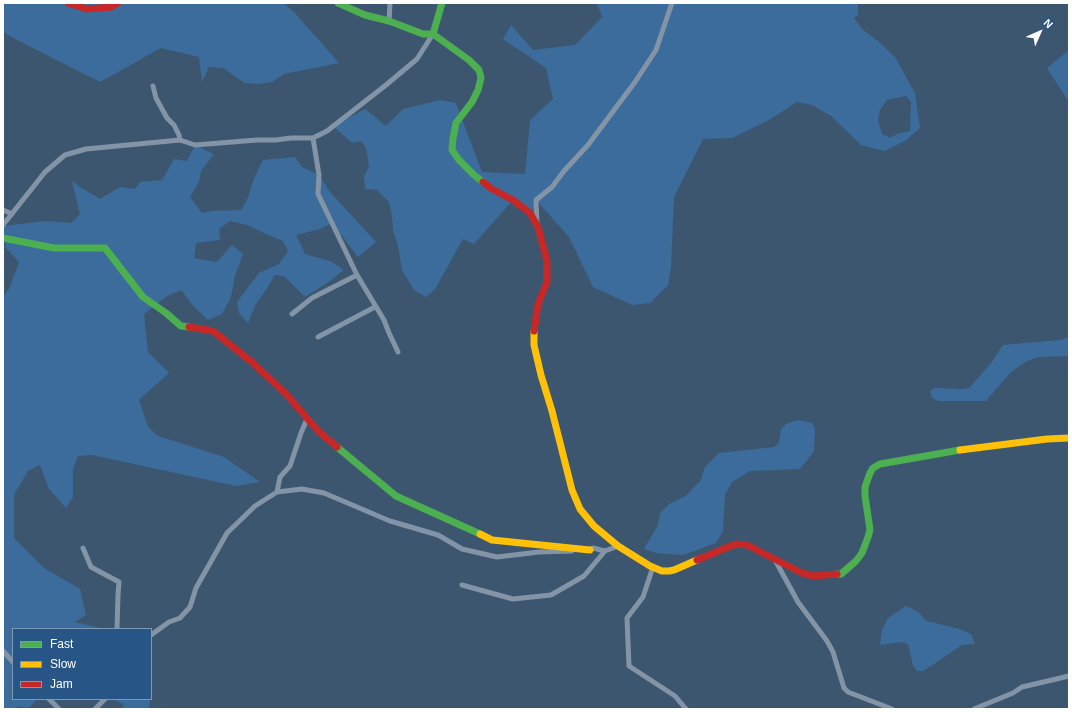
<!DOCTYPE html>
<html>
<head>
<meta charset="utf-8">
<style>
  body { margin:0 }
  #map { position:relative; width:1072px; height:712px; overflow:hidden; background:#3c5670; font-family:Arial,sans-serif }
  canvas { display:block }
  .frame { position:absolute; inset:0; border:4px solid #fff; pointer-events:none }
  .legend { position:absolute; left:12px; top:628px; width:140px; height:72px; box-sizing:border-box; background:#265586; border:1px solid #7d99b6; margin:0; padding:5px 7px; list-style:none; font-size:12px; color:#fff }
  .legend li { display:flex; align-items:center; gap:8px; height:20px }
  .legend b { width:20px; border:1px solid #7d99b6 }
  .north { position:absolute; left:1020px; top:12px; width:40px; height:40px; -webkit-text-stroke:3px #265586; paint-order:stroke; rotate:45deg; font-size:11px; font-weight:700; line-height:16px; text-align:center; color:#fff }
  .north::after { content:''; display:block; margin:auto; width:14px; height:18px; background:#fff; clip-path:polygon(50% 0,100% 100%,50% 72%,0 100%) }
</style>
</head>
<body>
<div id="map">
<canvas width="1072" height="712"></canvas>
<div class="frame"></div>
<ul class="legend">
<li><b style="height:5px;background:#4caf50"></b>Fast</li>
<li><b style="height:5px;background:#ffc107"></b>Slow</li>
<li><b style="height:5px;background:#c62828"></b>Jam</li>
</ul>
<div class="north">N</div>
</div>
<script>
const c = document.querySelector('canvas').getContext('2d');
c.lineJoin = 'round';
function fill(path, color) { c.fillStyle = color; c.fill(path, 'evenodd'); }
const toPath = rows => new Path2D(rows.map(r => 'M' + r).join(''));
function trace(path, color, width, dash) { c.strokeStyle = color; c.lineWidth = width; c.lineCap = dash ? 'butt' : 'round'; c.setLineDash(dash || []); c.stroke(path); }
fill(toPath([
  [3,3,283,3,294,12,339,63,284,74,272,82,258,84,245,83,223,68,209,67,202,82,199,57,161,48,100,82,17,40,5,33,3,30],
  [597,3,858,3,858,15,854,18,862,29,878,41,895,57,915,93,920,128,905,141,884,151,861,145,831,116,812,105,797,102,769,120,732,138,703,139,674,197,671,267,668,285,650,303,632,305,593,287,569,237,536,200,538,227,530,213,513,200,474,244,463,239,435,289,426,297,414,290,402,270,398,246,393,230,392,216,389,202,377,190,365,189,364,177,369,166,366,148,361,141,352,143,333,126,365,109,386,126,403,109,440,100,456,103,482,172,525,174,530,120,553,99,546,68,503,39,511,25,533,50,575,45,602,17],
  [906,96,911,102,910,131,897,134,890,138,882,134,878,120,880,110,887,100],
  [1069,50,1069,102,1047,68],
  [195,145,214,154,201,171,199,182,190,197,202,213,212,211,241,210,247,200,255,176,263,160,295,157,302,167,319,175,330,192,376,242,358,257,332,223,320,229,296,235,305,254,330,261,344,270,327,283,305,297,284,276,275,275,266,290,256,304,248,323,239,313,237,302,259,273,279,264,288,251,283,241,266,234,247,225,230,221,219,229,220,240,196,243,194,258,217,262,232,245,243,254,235,276,231,297,222,314,208,320,195,308,181,290,167,296,144,314,148,352,169,373,139,400,148,427,158,436,224,457,260,482,236,486,92,455,78,456,73,469,73,497,66,508,49,489,40,465,28,471,14,495,14,538,44,568,80,589,86,615,75,622,105,629,13,629,13,699,37,699,30,707,24,708,19,706,14,709,3,709,3,296,9,289,19,262,6,248,3,226,46,221,71,223,80,214,72,181,80,187,100,199,120,187,135,189,140,182,162,180,174,159,187,161],
  [1069,337,1069,356,1039,357,1027,361,1011,372,986,401,939,401,932,398,930,391,935,388,962,389,969,388,991,363,1003,345,1060,340],
  [798,420,812,423,815,429,814,451,800,469,750,471,732,482,725,495,723,531,716,543,683,555,656,553,644,549,658,525,660,513,669,504,687,495,696,485,701,480,705,467,719,453,774,447,779,443,781,429,786,424],
  [906,606,918,612,927,621,959,629,971,634,975,644,962,645,934,664,923,671,917,671,913,665,908,644,901,642,880,645,882,630,888,618],
  [112,699,150,699,149,709,124,709,123,704]
]), '#3b6c9c');
trace(toPath([
  [389,21,390,3],
  [153,86,156,98,167,118,174,125,179,135,180,140],
  [313,138,319,175,318,194,357,275,384,320,389,333,398,352],
  [3,210,12,214],
  [537,224,536,200,552,187,564,171,588,145,635,82,656,50,672,3],
  [3,225,45,172,65,155,86,149,180,140,195,145,257,140,276,140,291,138,313,138,327,131,386,85,417,59,433,34],
  [292,314,312,298,357,275],
  [318,337,375,307],
  [277,492,280,477,290,466,301,433,307,419],
  [83,548,91,567,119,582,118,595,117,629],
  [588,550,593,548,605,551,618,546],
  [775,560,798,602,827,641,833,652,844,688,848,692,892,709],
  [653,567,643,597,627,618,629,666,675,696,686,709],
  [462,585,513,599,551,595,584,576,605,551],
  [151,635,169,622,180,618,190,607,196,588,227,533,255,506,277,492,302,489,324,493,390,521,438,535,462,549,497,557,539,552,572,551],
  [3,651,13,662],
  [49,699,59,709],
  [95,709,105,699],
  [974,709,1013,693,1022,687,1069,676]
]), '#8394a6', 5);
trace(toPath([
  [338,3,365,15,389,21,423,34,433,34,469,60,479,70,481,78,478,90,472,102,456,123,453,138,452,150,459,160,474,175,483,182],
  [433,34,442,3],
  [3,238,54,248,105,248,143,297,166,313,181,326,189,327],
  [337,447,396,496,480,534],
  [837,574,841,574,856,561,862,553,868,537,870,530,865,496,865,487,870,473,873,468,880,464,960,450]
]), '#4caf50', 7);
trace(toPath([
  [534,331,534,345,541,375,552,411,572,490,580,509,594,526,618,546,650,566,662,571,669,571,674,570,697,560],
  [960,450,1047,439,1069,438],
  [480,534,492,540,590,550]
]), '#ffc107', 7);
trace(toPath([
  [68,3,87,9,111,7,118,3],
  [483,182,492,189,513,200,530,213,538,227,547,261,547,282,538,304,534,331],
  [189,327,213,331,253,363,287,395,318,431,337,447],
  [697,560,733,545,737,544,747,545,802,573,814,576,837,574]
]), '#c62828', 7);
</script>
</body>
</html>
